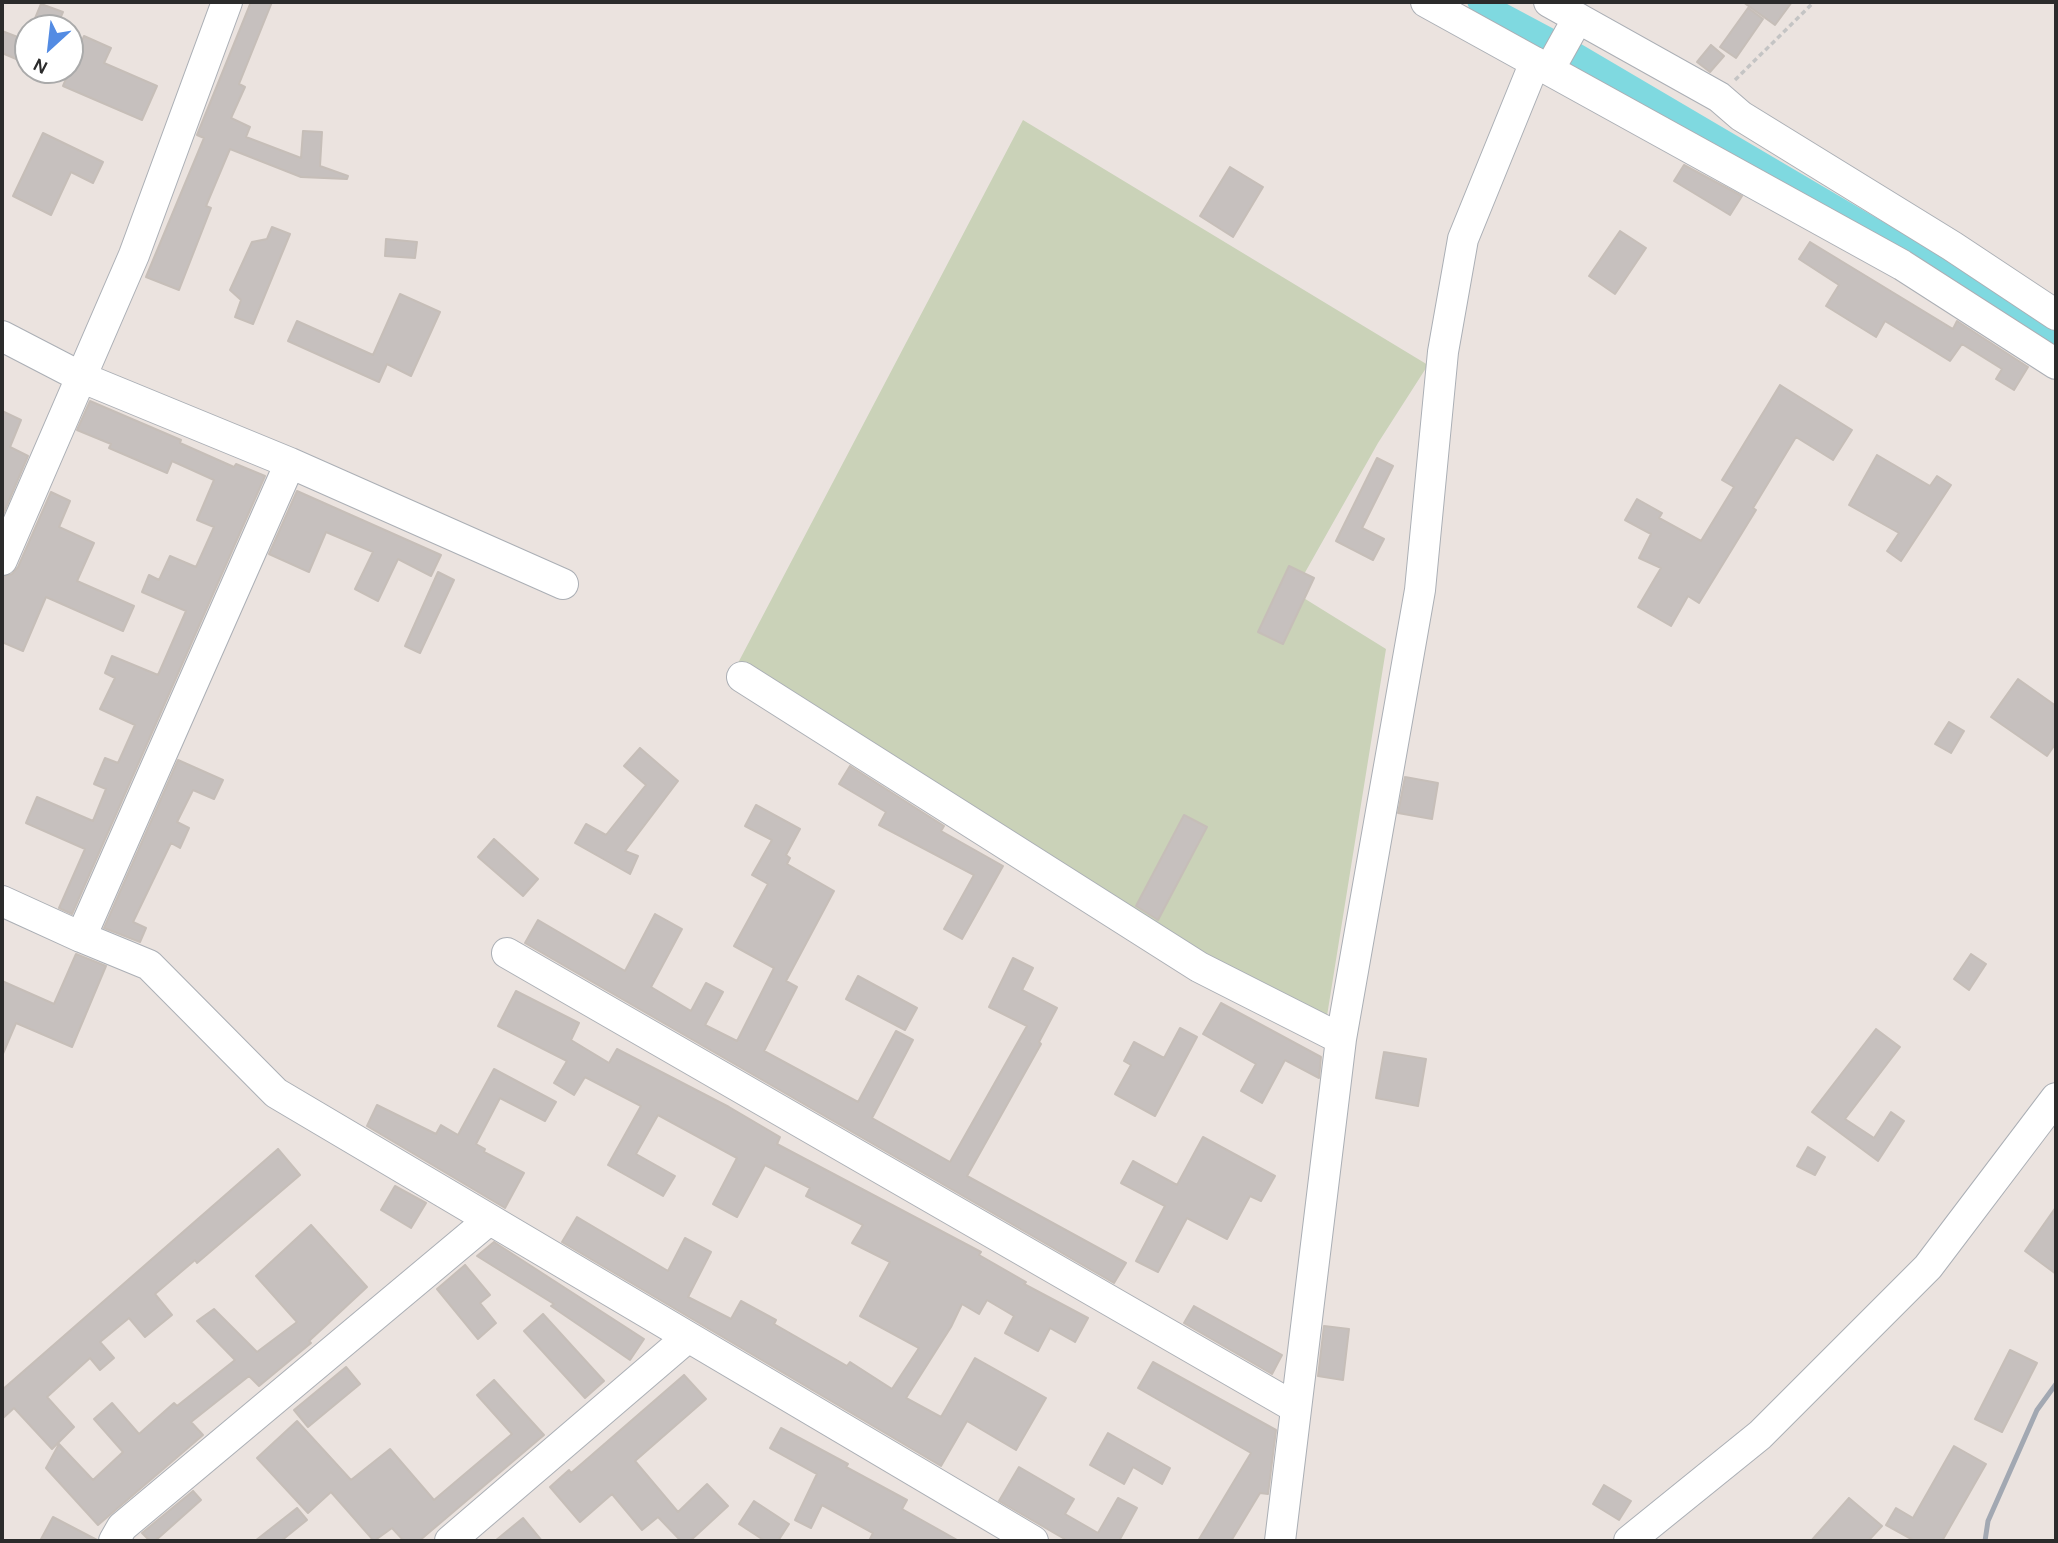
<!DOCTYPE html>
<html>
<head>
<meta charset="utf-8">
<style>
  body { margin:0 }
  #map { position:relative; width:2058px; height:1543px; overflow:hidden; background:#ebe3df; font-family:Karla,sans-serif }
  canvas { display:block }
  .frame { position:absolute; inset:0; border:4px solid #2b2b2b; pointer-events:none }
  .north { position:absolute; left:14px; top:14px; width:70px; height:70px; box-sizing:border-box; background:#fff; border:2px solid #aaa; border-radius:50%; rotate:207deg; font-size:19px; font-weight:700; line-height:28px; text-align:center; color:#2b2b2b }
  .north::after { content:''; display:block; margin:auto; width:24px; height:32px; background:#538be3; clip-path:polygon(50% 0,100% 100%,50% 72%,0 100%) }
</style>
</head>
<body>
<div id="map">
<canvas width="2058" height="1543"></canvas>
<div class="frame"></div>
<div class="north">N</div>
</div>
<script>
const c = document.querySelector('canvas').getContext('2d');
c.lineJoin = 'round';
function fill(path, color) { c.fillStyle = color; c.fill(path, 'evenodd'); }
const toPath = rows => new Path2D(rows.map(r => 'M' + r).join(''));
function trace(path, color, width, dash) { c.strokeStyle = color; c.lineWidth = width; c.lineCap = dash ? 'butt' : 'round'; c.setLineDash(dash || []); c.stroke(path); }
fill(toPath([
  [1023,120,1428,365,1378,443,1294,592,1386,649,1326,1022,1216,963,738,663]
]), '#cad2b8');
trace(toPath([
  [1479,2,1565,48,2056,337]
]), '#7fd9e0', 23);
const building = toPath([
  [251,2,272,2,239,84,245,87,231,118,250,127,246,137,301,158,303,131,322,132,320,166,348,176,347,179,301,177,230,149,206,206,211,208,179,290,146,277,204,138,197,135,251,2],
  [1743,2,1792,2,1775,25,1743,2],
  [41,4,63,12,56,28,31,28,41,4],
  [1748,8,1763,19,1736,58,1720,47,1748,8],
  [2,31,28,41,28,64,2,53,2,31],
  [84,36,111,48,104,63,157,86,142,120,63,86,84,36],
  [1711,45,1724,56,1710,72,1697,62,1711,45],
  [43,133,103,162,93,183,71,172,51,215,13,196,43,133],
  [1684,165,1742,196,1730,215,1674,181,1684,165],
  [1230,167,1263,187,1233,237,1200,216,1230,167],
  [272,227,290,234,253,324,235,317,241,300,230,290,252,242,267,239,272,227],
  [1620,231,1646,248,1615,294,1589,276,1620,231],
  [386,239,417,242,415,258,385,256,386,239],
  [1810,242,1953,329,1957,321,2028,367,2014,390,1996,379,2002,369,1962,344,1950,361,1885,321,1876,337,1826,306,1839,285,1799,259,1810,242],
  [400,294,440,312,411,376,387,364,379,382,288,341,297,321,373,355,400,294],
  [1780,385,1852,430,1833,460,1796,437,1753,508,1756,510,1699,603,1688,596,1671,626,1638,607,1661,568,1639,558,1651,534,1625,520,1637,499,1662,513,1659,518,1701,541,1734,487,1722,480,1780,385],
  [90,401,181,440,180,443,234,467,236,464,265,476,72,914,59,908,85,849,26,823,37,797,93,821,106,789,94,784,105,758,118,763,135,725,100,709,115,678,105,673,112,656,158,675,186,611,142,592,149,575,159,580,170,556,196,567,214,527,197,520,214,480,172,461,167,473,109,448,111,444,77,430,90,401],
  [2,411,21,420,10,447,28,456,2,517,2,411],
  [1877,455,1930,486,1937,476,1951,485,1901,561,1887,551,1899,533,1849,505,1877,455],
  [1377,458,1393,466,1362,528,1384,539,1373,560,1336,541,1377,458],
  [297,491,441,555,431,576,398,559,378,601,355,589,373,552,326,532,309,572,269,554,297,491],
  [51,492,70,501,59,527,94,543,77,581,134,606,123,631,46,597,23,651,2,642,2,577,12,574,18,567,51,492],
  [1289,566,1314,578,1283,644,1258,632,1289,566],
  [438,572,454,580,420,653,405,646,438,572],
  [2018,679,2056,706,2056,743,2047,756,1991,717,2018,679],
  [1949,722,1964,731,1951,753,1935,744,1949,722],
  [640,748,678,781,625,851,638,856,630,874,575,843,586,824,606,835,646,785,624,766,640,748],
  [178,760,223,780,214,799,193,790,177,822,189,828,180,848,171,843,133,922,146,928,140,942,104,928,178,760],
  [850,766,944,826,941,831,1003,866,962,939,944,929,974,875,879,825,886,812,839,784,850,766],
  [1405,777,1438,783,1432,819,1398,813,1405,777],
  [756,805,800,829,786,855,790,858,787,864,834,891,786,981,797,987,764,1051,858,1102,896,1031,913,1040,872,1118,950,1162,1027,1026,989,1007,1013,958,1033,968,1022,990,1057,1008,1039,1042,1041,1044,967,1176,1126,1263,1114,1283,525,943,538,920,625,971,655,914,682,929,651,987,691,1011,706,983,723,992,705,1025,737,1041,774,968,734,946,768,884,752,875,772,840,745,826,756,805],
  [1184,815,1207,827,1158,920,1136,906,1184,815],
  [494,839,538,879,523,896,478,857,494,839],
  [76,954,106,966,72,1047,16,1023,2,1056,2,981,54,1004,76,954],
  [1971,954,1986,964,1969,990,1954,979,1971,954],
  [858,976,917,1008,905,1030,846,999,858,976],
  [516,991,579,1023,571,1040,609,1063,617,1049,729,1107,780,1137,777,1144,981,1252,979,1255,1026,1282,1024,1284,1088,1318,1075,1342,1050,1328,1038,1351,1005,1333,1014,1316,987,1300,979,1314,962,1304,951,1327,906,1398,941,1417,975,1358,1046,1398,1016,1450,967,1421,941,1466,562,1242,577,1217,668,1271,685,1238,711,1252,688,1297,731,1319,741,1301,776,1320,774,1324,847,1366,850,1362,892,1389,919,1348,860,1316,890,1262,852,1243,863,1225,806,1196,810,1188,765,1165,737,1217,713,1204,737,1158,658,1115,636,1154,675,1176,663,1196,608,1165,641,1106,585,1077,574,1095,554,1083,567,1061,498,1026,516,991],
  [1221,1003,1321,1057,1319,1078,1285,1060,1262,1103,1241,1091,1256,1064,1203,1034,1221,1003],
  [1180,1028,1197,1037,1155,1116,1115,1094,1131,1065,1124,1061,1134,1042,1164,1058,1180,1028],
  [1876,1029,1900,1047,1845,1119,1874,1138,1891,1112,1904,1121,1878,1161,1812,1112,1876,1029],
  [1384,1052,1426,1059,1418,1106,1376,1098,1384,1052],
  [494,1069,556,1102,545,1121,500,1098,476,1144,485,1149,484,1152,524,1173,505,1208,367,1126,377,1105,436,1134,441,1125,458,1135,494,1069],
  [1203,1137,1275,1176,1261,1201,1250,1196,1227,1239,1187,1218,1158,1272,1136,1261,1165,1206,1121,1183,1133,1161,1177,1185,1203,1137],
  [1808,1147,1825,1157,1815,1175,1797,1166,1808,1147],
  [278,1149,300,1175,197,1263,195,1260,155,1294,172,1315,145,1337,129,1318,100,1342,114,1358,100,1370,90,1358,47,1397,74,1427,52,1449,14,1408,2,1419,2,1390,278,1149],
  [395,1186,426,1203,411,1228,381,1210,395,1186],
  [2056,1207,2056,1274,2025,1251,2056,1207],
  [311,1225,367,1287,309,1341,311,1343,259,1386,249,1376,191,1422,203,1435,98,1525,46,1468,59,1444,93,1480,123,1452,94,1419,112,1403,139,1434,174,1403,177,1406,235,1360,197,1321,214,1309,257,1352,297,1322,256,1276,311,1225],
  [494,1242,644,1339,630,1360,551,1306,554,1304,477,1256,494,1242],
  [465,1265,490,1295,480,1303,496,1323,478,1339,437,1289,465,1265],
  [1194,1306,1282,1355,1272,1374,1184,1323,1194,1306],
  [543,1314,604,1381,585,1398,524,1331,543,1314],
  [1324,1326,1349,1329,1343,1380,1318,1376,1324,1326],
  [2010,1350,2037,1363,2002,1432,1975,1419,2010,1350],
  [1153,1362,1276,1430,1268,1494,1260,1493,1231,1541,1198,1541,1251,1453,1138,1388,1153,1362],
  [346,1367,360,1384,308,1427,294,1410,346,1367],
  [684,1375,706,1399,635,1461,678,1512,707,1484,728,1506,690,1541,681,1541,658,1517,642,1530,612,1494,580,1522,550,1487,569,1470,571,1473,684,1375],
  [494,1380,544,1435,419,1541,404,1541,392,1528,374,1541,331,1492,308,1513,257,1458,297,1421,351,1480,390,1449,434,1500,512,1434,477,1395,494,1380],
  [781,1428,848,1464,846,1467,907,1500,902,1509,959,1541,869,1541,873,1533,822,1505,811,1528,795,1520,817,1474,770,1448,781,1428],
  [1108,1433,1170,1468,1162,1484,1133,1467,1124,1484,1090,1465,1108,1433],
  [1954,1446,1986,1464,1942,1541,1915,1541,1886,1525,1896,1508,1913,1518,1954,1446],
  [1019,1467,1074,1499,1065,1514,1098,1533,1118,1498,1137,1508,1119,1541,1068,1541,999,1501,1019,1467],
  [1604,1485,1631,1501,1619,1520,1593,1504,1604,1485],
  [193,1491,201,1500,155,1541,150,1541,142,1533,193,1491],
  [1849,1498,1882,1526,1868,1541,1811,1541,1849,1498],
  [754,1501,789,1524,778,1541,765,1541,739,1524,754,1501],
  [297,1508,307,1520,281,1541,255,1541,297,1508],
  [53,1517,97,1540,97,1541,40,1541,53,1517],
  [523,1518,542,1541,495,1541,523,1518]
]);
fill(building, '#c6c0be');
trace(building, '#c6beb8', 2);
const minor = toPath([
  [1426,2,1902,265,2056,364],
  [1549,2,1719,97,1741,116,1952,246,2056,315],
  [1549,70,1578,18],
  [2,336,83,378,290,463,81,937,149,965,276,1093,1033,1541],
  [290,463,563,584],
  [2,560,134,255,227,2],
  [742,677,1199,967,1341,1039],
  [2,901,81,937],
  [507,953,1296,1408],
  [114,1541,122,1527,489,1220],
  [450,1541,688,1337],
  [1280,1541,1341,1039,1420,590,1443,352,1463,239,1535,62],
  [1629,1541,1760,1435,1928,1267,2056,1098]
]);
trace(minor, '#abafb5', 32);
trace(toPath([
  [1735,80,1814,2]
]), '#c4c4c4', 3.5, [5, 3.5]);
trace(minor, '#fff', 30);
trace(toPath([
  [1985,1541,1988,1521,2037,1410,2056,1384]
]), '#a2a8b2', 5);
</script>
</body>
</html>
